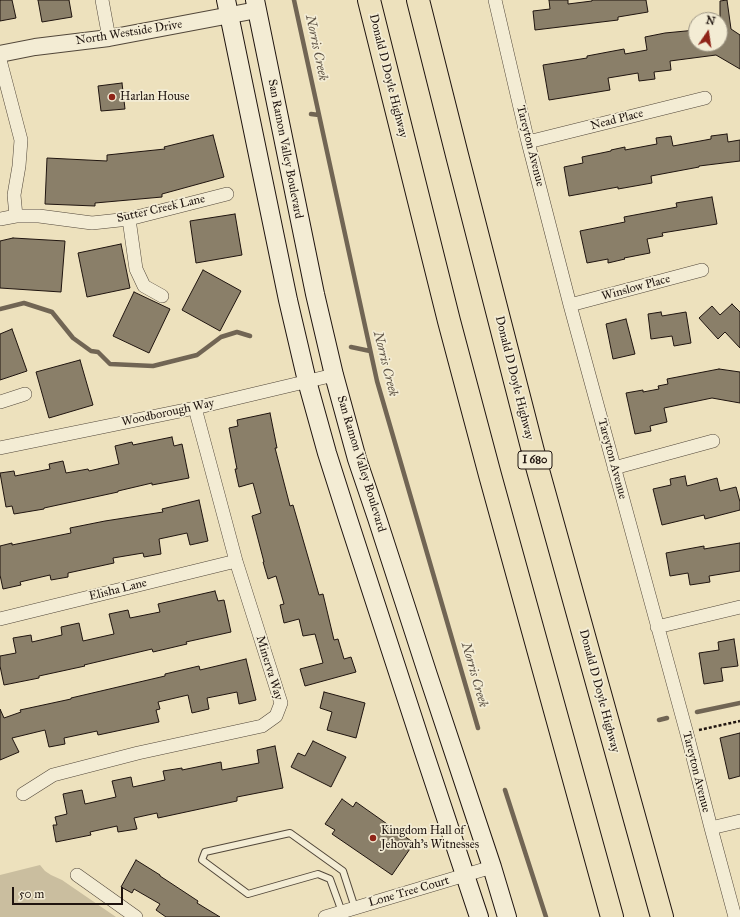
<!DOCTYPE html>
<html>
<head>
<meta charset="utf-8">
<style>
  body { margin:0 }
  #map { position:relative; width:740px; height:917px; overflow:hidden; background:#ede1bd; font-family:"IM FELL Great Primer",serif }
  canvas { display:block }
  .north { position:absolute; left:688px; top:12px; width:40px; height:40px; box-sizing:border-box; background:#f3ecd4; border:1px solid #9e9685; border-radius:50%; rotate:13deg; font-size:11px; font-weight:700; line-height:16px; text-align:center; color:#1f140f }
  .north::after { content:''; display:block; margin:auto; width:14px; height:18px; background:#8f2418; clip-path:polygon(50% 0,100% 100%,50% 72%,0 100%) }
  .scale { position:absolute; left:12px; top:887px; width:111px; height:18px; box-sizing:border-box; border:2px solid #1f140f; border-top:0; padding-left:5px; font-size:12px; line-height:14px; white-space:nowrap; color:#1f140f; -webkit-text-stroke:3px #f3ecd4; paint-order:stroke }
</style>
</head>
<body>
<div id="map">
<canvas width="740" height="917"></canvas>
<div class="north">N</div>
<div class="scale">50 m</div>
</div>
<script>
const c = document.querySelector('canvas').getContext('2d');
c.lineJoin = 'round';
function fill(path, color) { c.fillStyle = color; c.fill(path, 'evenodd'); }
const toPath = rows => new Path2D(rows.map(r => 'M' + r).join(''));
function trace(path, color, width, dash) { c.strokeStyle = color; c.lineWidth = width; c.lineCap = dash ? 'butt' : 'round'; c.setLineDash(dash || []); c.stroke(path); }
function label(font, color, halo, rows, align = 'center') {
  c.font = font + ' "IM FELL Great Primer",serif'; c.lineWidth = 3.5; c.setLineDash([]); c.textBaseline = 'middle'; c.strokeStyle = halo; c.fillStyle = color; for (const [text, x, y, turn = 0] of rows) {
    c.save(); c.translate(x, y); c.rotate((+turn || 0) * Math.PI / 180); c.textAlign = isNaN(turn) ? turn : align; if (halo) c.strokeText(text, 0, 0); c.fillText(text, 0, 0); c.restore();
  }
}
fill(toPath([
  [40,865,45,871,51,875,62,880,116,917,0,917,0,875]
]), '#cabe9f');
trace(toPath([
  [294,0,377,381,478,728],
  [311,114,319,115],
  [0,309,24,303,52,312,73,338,91,351,98,352,110,364,153,366,197,355,221,337,237,332,250,336],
  [351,347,370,351],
  [697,712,740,703],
  [659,720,667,718],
  [505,790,546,917]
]), '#716554', 4.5);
const building = toPath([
  [0,0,12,0,16,18,0,21,0,0],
  [38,0,69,0,72,17,42,22,38,0],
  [549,0,568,0,568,4,592,1,592,0,646,0,648,12,618,17,618,20,535,30,533,11,550,9,549,0],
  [727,0,731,29,740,35,740,69,716,55,670,61,671,70,654,72,655,79,639,81,638,73,608,78,610,90,549,100,543,65,587,58,587,56,624,49,625,54,647,50,645,37,665,33,696,30,696,44,720,44,720,1,727,0],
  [122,83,125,109,101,111,98,86,122,83],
  [727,134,728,142,740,140,740,161,699,166,699,167,651,176,652,183,618,189,618,187,569,196,564,167,583,163,582,157,611,151,611,150,625,147,625,150,657,144,656,138,671,136,673,146,711,139,711,136,727,134],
  [213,135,224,177,162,194,162,197,95,203,95,206,45,204,47,158,107,161,107,155,165,149,164,147,213,135],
  [712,197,717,224,662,233,663,236,647,239,650,253,624,258,625,259,608,263,608,259,587,263,580,231,625,222,624,217,677,207,676,203,712,197],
  [235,214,242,255,196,263,190,221,235,214],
  [13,238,65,241,61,292,0,288,0,241,13,238],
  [121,244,130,288,87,297,78,253,121,244],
  [203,270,241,291,220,331,182,310,203,270],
  [134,292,170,309,149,353,113,336,134,292],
  [732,304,740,312,740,348,725,332,718,339,699,318,712,306,720,315,732,304],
  [661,312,662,316,686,312,691,343,674,346,672,336,651,339,648,314,661,312],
  [626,319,635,354,613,359,606,324,626,319],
  [12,329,27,371,0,380,0,334,12,329],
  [80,360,93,405,49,418,36,372,80,360],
  [719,369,740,372,740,403,712,398,664,408,667,422,650,426,651,431,635,434,626,393,643,390,643,392,659,389,658,386,668,384,667,379,719,369],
  [270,413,277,448,275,448,290,506,293,505,319,595,323,594,334,640,338,639,344,659,351,657,356,672,305,686,300,669,323,663,315,634,303,636,299,619,284,623,280,605,284,604,276,576,268,579,263,562,264,562,252,516,261,513,253,483,239,487,235,469,237,469,229,428,238,426,237,420,270,413],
  [172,437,174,446,182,444,189,478,152,485,152,483,118,491,118,492,44,508,44,509,14,514,12,506,6,507,0,473,14,471,15,476,50,469,49,464,63,461,66,473,88,469,89,471,119,464,115,446,132,442,133,445,172,437],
  [685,476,687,486,717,478,720,491,736,487,740,502,740,510,705,519,704,515,662,525,653,489,671,485,670,479,685,476],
  [199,500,208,541,190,545,187,533,159,539,161,554,144,557,143,553,113,558,114,563,68,573,68,577,51,580,50,575,20,582,21,585,3,589,0,575,0,546,12,543,12,545,71,533,70,528,105,521,163,512,162,509,199,500],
  [740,543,740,571,709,576,710,582,690,585,688,573,670,576,666,553,704,546,704,549,740,543],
  [215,591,218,601,224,600,231,632,186,642,187,644,153,652,152,649,84,665,85,666,39,676,39,678,4,685,0,666,0,656,16,653,13,638,31,635,32,642,62,635,61,627,79,623,83,641,114,634,109,614,128,610,130,618,160,612,158,604,215,591],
  [734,639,738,666,721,668,723,681,704,684,699,653,719,650,718,642,734,639],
  [246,659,256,700,239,704,237,692,207,698,209,709,192,713,188,695,158,702,160,709,156,710,159,722,98,735,97,731,64,738,65,744,49,747,45,730,12,738,19,752,0,760,0,709,4,718,21,712,20,710,71,699,71,698,165,676,165,674,199,666,200,670,246,659],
  [324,692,365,703,356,738,327,730,332,712,320,708,324,692],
  [740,733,740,776,729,779,720,738,740,733],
  [313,741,346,757,331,787,291,767,298,753,305,756,313,741],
  [275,746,283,788,237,797,237,801,158,818,157,813,134,818,137,829,118,832,117,826,90,832,91,835,56,842,53,825,57,825,55,817,67,814,63,794,82,790,85,804,116,797,112,781,131,777,133,787,165,780,163,771,182,768,182,770,221,762,222,770,259,763,257,750,275,746],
  [342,799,353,807,356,802,414,843,392,875,332,834,335,830,325,824,342,799],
  [136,860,160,875,160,876,198,901,197,903,220,917,166,917,156,910,160,904,134,889,132,893,121,887,136,860]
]);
fill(building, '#8a7f69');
trace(building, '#1f140f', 1);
const service = toPath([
  [342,912,330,879,318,874,248,894,202,860,205,852,290,833,343,871,355,908]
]);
const minor = toPath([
  [102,0,109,38],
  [495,0,528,142,570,305,687,734,711,828,735,917],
  [0,60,21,140,19,166,14,195,16,216],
  [528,142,705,98],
  [0,219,16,216,39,216,92,223,129,219,227,194],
  [129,219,136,269,144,286,162,296],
  [570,305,702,270],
  [0,402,25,394],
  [0,448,195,408,334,375],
  [614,468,713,441],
  [0,619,236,561],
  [657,627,740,607],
  [23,794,53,775,138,753,262,726,276,716,281,703,236,561,195,408],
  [711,828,740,821],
  [77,875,136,917],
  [325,917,492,867]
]);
const tertiary = toPath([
  [0,54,35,47,109,38,257,10]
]);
const secondary = toPath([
  [226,0,288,300,307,381,327,453,348,519,423,749,479,917],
  [255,0,315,294,334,375,357,459,377,518,428,675,492,867,507,917]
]);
const motorway = toPath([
  [369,0,449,321,490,475,612,917],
  [418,0,457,155,536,463,662,917]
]);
trace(service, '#52473a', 8);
trace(minor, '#52473a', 14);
trace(tertiary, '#52473a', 18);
trace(secondary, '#1f140f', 20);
trace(motorway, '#1f140f', 24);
trace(toPath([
  [699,730,740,721]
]), '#1f140f', 2.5, [3, 2]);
trace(service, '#f3ecd4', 6);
trace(minor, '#f3ecd4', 13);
trace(tertiary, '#f3ecd4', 16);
trace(secondary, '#f3ecd4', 18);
trace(motorway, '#ede1bd', 22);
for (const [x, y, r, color] of [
  [112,97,4,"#8f2418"],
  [373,838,4,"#8f2418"]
]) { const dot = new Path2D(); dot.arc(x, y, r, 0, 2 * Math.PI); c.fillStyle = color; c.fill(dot); trace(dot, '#f3ecd4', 1.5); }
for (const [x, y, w] of [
  [535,460,34]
]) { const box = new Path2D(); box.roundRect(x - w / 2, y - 9, w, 18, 3); c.fillStyle = '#f3ecd4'; c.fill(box); trace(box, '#1f140f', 1); }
label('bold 11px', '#1f140f', null, [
  ["I 680",535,460]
]);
label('12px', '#1f140f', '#f3ecd4', [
  ["North Westside Drive",129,33,-9],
  ["Donald D Doyle Highway",388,76,76],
  ["Nead Place",617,120,-14],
  ["Tareyton Avenue",530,146,76],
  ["San Ramon Valley Boulevard",285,149,79],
  ["Sutter Creek Lane",161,209,-13],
  ["Winslow Place",636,288,-15],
  ["Donald D Doyle Highway",514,378,76],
  ["Woodborough Way",168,413,-12],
  ["Tareyton Avenue",612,459,75],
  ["San Ramon Valley Boulevard",361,464,73],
  ["Elisha Lane",118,590,-14],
  ["Minerva Way",269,668,73],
  ["Donald D Doyle Highway",599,691,75],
  ["Tareyton Avenue",696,772,76],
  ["Lone Tree Court",409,892,-16]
]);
label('12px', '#1f140f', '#f3ecd4', [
  ["Harlan House",120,97],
  ["Kingdom Hall of",381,831],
  ["Jehovah's Witnesses",381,845]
], 'left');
label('italic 13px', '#5c5143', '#f3ecd4', [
  ["Norris Creek",316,48,78],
  ["Norris Creek",385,364,76],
  ["Norris Creek",474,675,74]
]);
</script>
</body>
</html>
